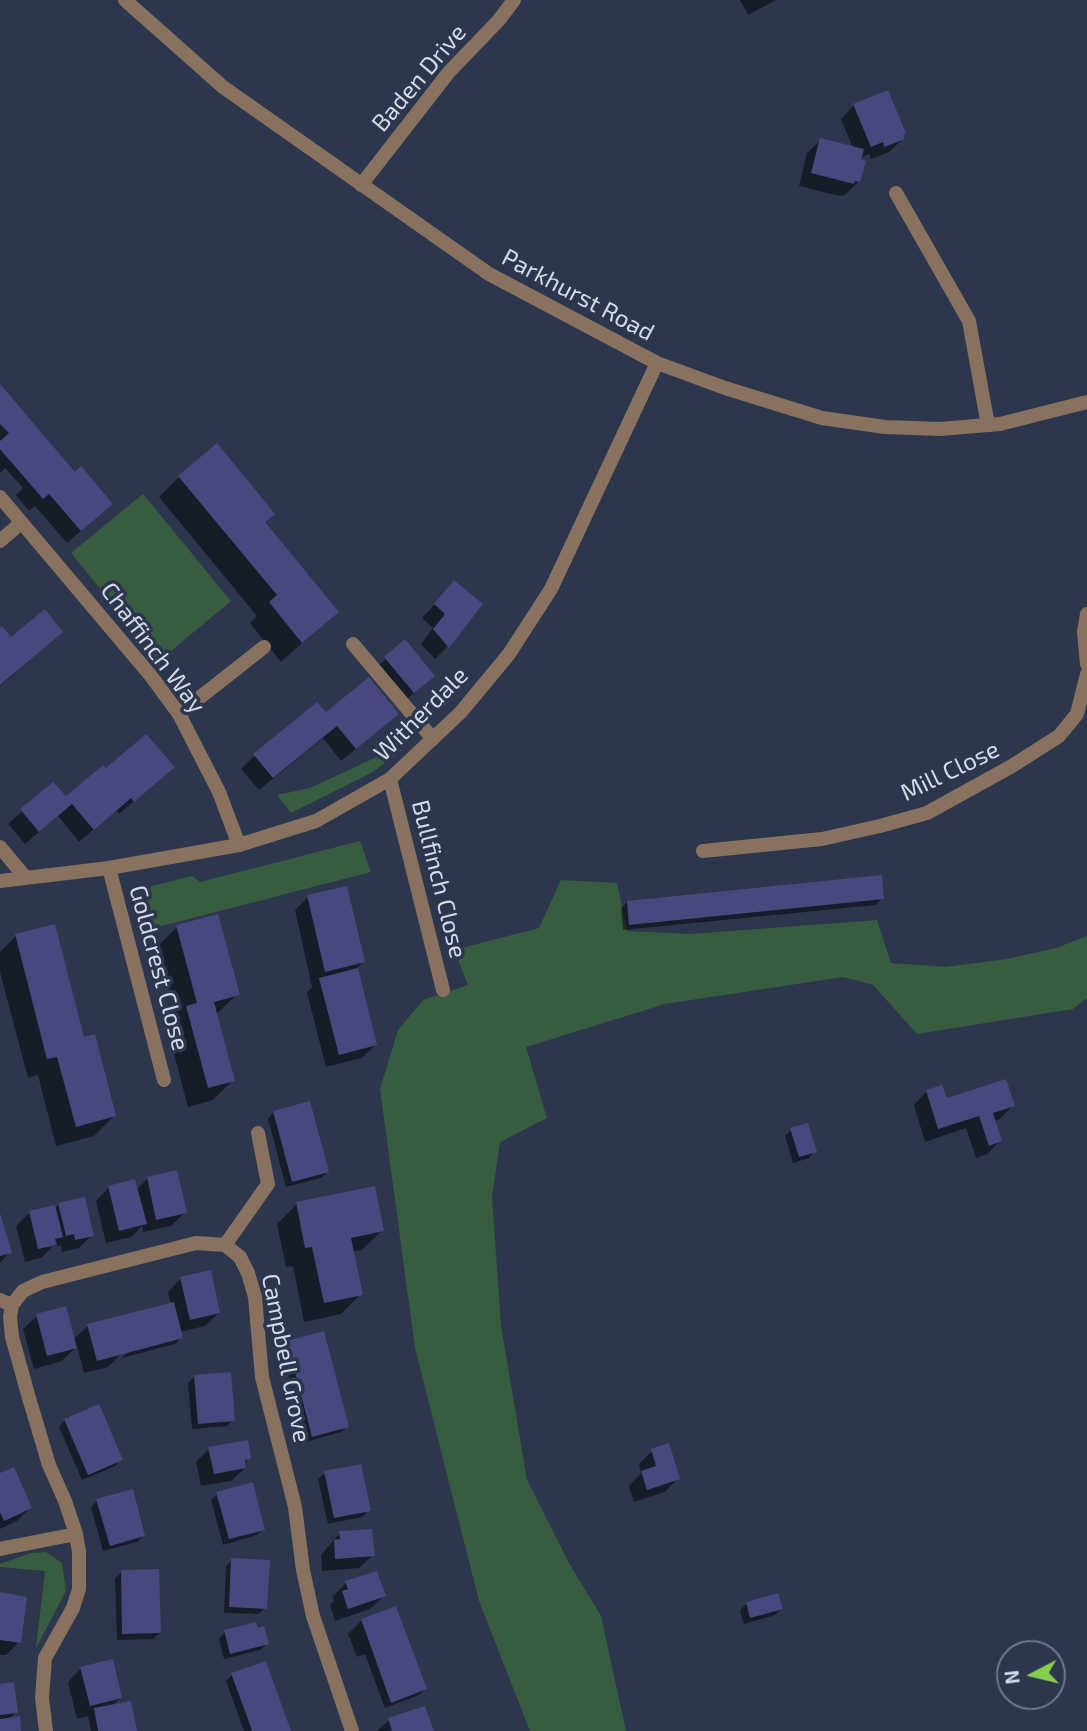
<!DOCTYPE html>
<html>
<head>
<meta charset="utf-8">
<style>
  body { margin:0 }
  #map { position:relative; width:1087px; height:1731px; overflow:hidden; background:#2c364d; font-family:"Exo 2",sans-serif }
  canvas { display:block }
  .north { position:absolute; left:996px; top:1640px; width:70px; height:70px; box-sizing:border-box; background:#2c364d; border:2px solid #6f788b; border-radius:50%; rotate:263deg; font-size:19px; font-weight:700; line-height:28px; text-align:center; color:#d3dae9 }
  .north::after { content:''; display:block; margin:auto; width:24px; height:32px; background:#85cf4c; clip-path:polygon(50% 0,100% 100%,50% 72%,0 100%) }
</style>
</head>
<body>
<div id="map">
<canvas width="1087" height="1731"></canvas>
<div class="north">N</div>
</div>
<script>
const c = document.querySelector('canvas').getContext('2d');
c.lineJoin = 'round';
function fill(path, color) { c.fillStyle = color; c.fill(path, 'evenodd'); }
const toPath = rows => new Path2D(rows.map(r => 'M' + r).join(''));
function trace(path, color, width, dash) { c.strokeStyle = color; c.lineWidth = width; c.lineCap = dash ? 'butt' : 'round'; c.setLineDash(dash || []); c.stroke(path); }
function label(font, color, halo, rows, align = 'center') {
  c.font = font + ' "Exo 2",sans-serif'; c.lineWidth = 7; c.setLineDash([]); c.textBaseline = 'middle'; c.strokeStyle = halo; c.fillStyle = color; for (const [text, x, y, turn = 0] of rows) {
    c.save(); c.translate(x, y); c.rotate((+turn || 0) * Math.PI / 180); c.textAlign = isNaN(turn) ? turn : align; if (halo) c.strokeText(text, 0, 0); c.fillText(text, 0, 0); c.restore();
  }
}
fill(toPath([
  [143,494,231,601,159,661,71,553],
  [396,748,402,750,373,772,291,813,277,795,310,788],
  [360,841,371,872,150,929,146,907,146,894,152,886,192,876,200,882],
  [561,880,617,883,627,931,691,934,877,920,891,963,945,967,1007,959,1056,948,1087,936,1087,998,1073,1009,917,1034,873,985,843,977,665,1004,526,1047,547,1118,500,1142,492,1197,501,1325,527,1480,569,1563,601,1616,626,1731,530,1731,479,1601,415,1348,380,1089,398,1030,423,1000,468,985,454,950,539,928],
  [46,1552,62,1563,66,1591,36,1648,45,1571,0,1567,0,1564,31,1553]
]), '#385c3f');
fill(toPath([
  [740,0,776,0,748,15],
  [854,105,901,136,903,139,889,152,871,159,869,154,860,158,859,181,845,195,839,196,799,186,807,153,821,140,853,148,841,119],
  [0,388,74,474,97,517,67,543,35,506,29,511,16,495,23,488,5,468,0,473],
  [179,477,263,523,337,612,281,662,250,623,257,616,159,497],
  [454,583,448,646,435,659,421,644,433,628,422,618],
  [0,630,11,639,61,632,0,686],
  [405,641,433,676,400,705,372,671],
  [326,715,383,727,341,761,323,738,259,790,241,769,254,756],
  [105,770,159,780,119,814,116,810,79,842,58,816,25,844,8,824,53,784,65,799],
  [308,897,363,962,356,969,375,1045,362,1058,326,1067,307,993,312,987,295,910],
  [882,898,876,905,623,930,621,909,627,902],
  [177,927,238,994,215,1015,233,1080,213,1100,188,1107,167,1028,176,1019,157,947],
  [16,936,83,1039,114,1116,94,1136,56,1146,38,1075,28,1078,0,972,0,952],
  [927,1091,945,1100,1013,1105,1000,1119,994,1121,1000,1141,987,1154,976,1158,966,1128,925,1142,914,1105],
  [274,1112,327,1172,321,1178,286,1187,268,1119],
  [791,1130,815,1151,809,1158,793,1163,785,1136],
  [148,1178,185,1212,171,1226,143,1232,142,1226,131,1237,106,1243,96,1201,109,1187,136,1190],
  [59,1204,92,1235,79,1248,62,1252,61,1246,53,1246,41,1258,25,1262,16,1226,30,1212,54,1209],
  [297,1204,382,1230,362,1250,352,1252,361,1294,341,1314,304,1322,293,1266,286,1267,277,1224],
  [0,1217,10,1252,0,1263],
  [181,1278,219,1313,205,1326,179,1332,181,1338,175,1344,122,1358,128,1352,123,1352,108,1367,84,1373,77,1346,62,1361,34,1369,23,1329,37,1316,73,1340,88,1326,171,1304,168,1292],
  [288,1343,347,1426,341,1432,306,1442,281,1349],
  [194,1377,233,1420,227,1426,192,1429,188,1383],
  [65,1420,121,1459,115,1466,82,1480,59,1427],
  [209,1449,249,1458,244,1464,245,1468,231,1481,201,1486,196,1462],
  [652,1451,678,1478,665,1492,634,1502,629,1486,641,1473,639,1464],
  [325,1473,369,1510,362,1517,328,1524,318,1479],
  [0,1475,30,1508,17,1521,0,1529],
  [217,1494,263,1529,257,1535,223,1545,211,1500],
  [97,1501,143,1536,137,1542,103,1551,91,1507],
  [340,1533,373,1555,359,1568,322,1571,321,1555],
  [232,1560,265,1608,259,1614,224,1613,226,1566],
  [122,1572,160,1633,153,1639,117,1640,115,1578],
  [346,1583,384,1596,370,1609,335,1621,330,1605,334,1601,333,1596],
  [0,1594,19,1642,6,1655,0,1655],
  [747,1603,781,1609,775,1615,744,1624,740,1610],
  [362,1620,425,1689,419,1695,385,1708,365,1654,357,1657,348,1634],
  [225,1632,267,1644,260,1650,224,1659,219,1638],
  [81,1668,120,1698,112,1706,135,1731,91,1731,88,1716,77,1719,68,1682],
  [232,1675,289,1731,244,1731,226,1681],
  [0,1686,16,1712,9,1719,19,1731,0,1731],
  [389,1720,432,1731,377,1731]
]), '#0007');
fill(toPath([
  [888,90,906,133,903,135,905,139,884,147,883,142,871,147,853,104],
  [820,138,864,149,861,160,866,161,860,182,855,181,854,184,811,173],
  [0,384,75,472,81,466,113,504,81,531,49,494,43,499,0,449,0,441,9,433,0,424],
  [217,443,275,514,265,522,339,612,302,643,269,602,277,595,178,476],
  [454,580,483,604,449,648,433,629,445,614,434,604],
  [45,609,63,632,0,685,0,628,2,626,11,637],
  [405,639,435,676,414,693,384,657],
  [369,677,399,714,356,749,337,726,273,778,253,754,317,702,326,712],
  [146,734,175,767,134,802,131,798,94,830,72,804,39,832,20,809,53,782,66,796,103,765,106,768],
  [882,875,884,899,629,925,627,901],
  [347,886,365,962,325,972,307,895],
  [218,914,240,995,214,1002,235,1081,208,1088,186,1006,197,1003,176,925],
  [55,924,84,1037,95,1034,116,1116,76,1127,57,1057,47,1059,15,934],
  [358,968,377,1045,339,1055,319,978],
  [1006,1079,1015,1106,993,1113,1002,1141,989,1146,979,1116,938,1129,926,1090,942,1085,947,1098],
  [310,1101,329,1172,292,1182,273,1111],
  [808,1123,817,1152,799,1157,790,1128],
  [177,1170,187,1213,156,1220,147,1177],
  [135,1179,147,1224,119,1231,108,1186],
  [375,1186,384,1231,351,1238,363,1295,324,1303,312,1247,305,1248,296,1202],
  [85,1197,94,1236,75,1240,74,1234,66,1236,58,1203],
  [55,1205,63,1237,55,1239,57,1245,38,1249,29,1211],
  [0,1213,12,1253,0,1256],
  [211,1270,220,1313,190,1320,180,1277],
  [174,1302,183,1338,97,1361,87,1324],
  [66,1306,77,1348,47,1356,36,1314],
  [324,1331,349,1427,312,1437,287,1341],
  [231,1372,235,1421,198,1424,194,1375],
  [99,1404,123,1460,88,1475,64,1419],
  [248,1440,251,1459,245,1460,246,1468,214,1474,208,1447],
  [669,1443,680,1479,647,1490,641,1471,656,1466,651,1449],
  [361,1464,371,1511,334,1518,324,1471],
  [14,1467,32,1508,4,1521,0,1512,0,1473],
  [253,1482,265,1530,229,1539,216,1492],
  [133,1489,145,1536,110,1546,96,1499],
  [372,1529,375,1556,335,1559,334,1540,340,1539,339,1531],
  [231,1558,270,1560,267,1609,229,1607],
  [159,1569,161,1633,122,1634,121,1570],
  [377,1571,386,1596,348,1609,342,1591,348,1589,345,1581],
  [0,1592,27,1597,21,1643,0,1640],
  [778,1593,783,1609,750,1618,746,1602],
  [396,1606,427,1689,391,1703,361,1619],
  [256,1622,258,1628,264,1626,269,1644,230,1654,224,1630],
  [113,1659,122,1698,90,1706,80,1667],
  [266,1661,273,1681,291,1731,252,1731,245,1711,231,1673],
  [14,1682,18,1713,0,1715,0,1684],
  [131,1701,137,1731,98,1731,94,1708],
  [425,1706,434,1731,392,1731,388,1718],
  [20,1716,21,1731,0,1731,0,1719]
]), '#47487e');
trace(toPath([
  [896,193,969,321,988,425],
  [353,644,433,739],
  [225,1245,268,1184,258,1133],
  [0,1300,12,1305]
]), '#88725f', 14);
trace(toPath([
  [125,0,223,87,489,274,657,363,725,388,822,418,885,427,940,429,1000,424,1087,402],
  [361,185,449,72,499,20,514,0],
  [0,497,151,676,179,714,219,792,239,845],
  [0,541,21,523],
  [1087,614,1084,632,1087,664],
  [179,714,264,647],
  [390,779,443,990],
  [0,847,26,878],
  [703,851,822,839,880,826,927,813,1012,766,1059,736,1077,714,1087,674],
  [109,868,164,1080],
  [0,881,109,868,239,845,316,821,390,779,461,712,509,654,551,589,657,363],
  [0,1549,76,1534],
  [46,1731,42,1698,45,1658,73,1608,79,1589,79,1552,76,1534,65,1501,49,1465,29,1398,12,1337,10,1317,12,1305,23,1291,42,1282,196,1243,225,1245,240,1257,248,1273,255,1297,262,1377,295,1507,303,1570,313,1616,352,1731]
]), '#88725f', 14);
label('24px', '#d3dae9', '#2c364d', [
  ["Baden Drive",419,78,-50],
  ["Parkhurst Road",578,295,28],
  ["Chaffinch Way",153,648,53],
  ["Witherdale",421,714,-45],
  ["Mill Close",950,771,-26],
  ["Bullfinch Close",439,879,76],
  ["Goldcrest Close",159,968,75],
  ["Campbell Grove",286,1358,79]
]);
</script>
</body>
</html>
